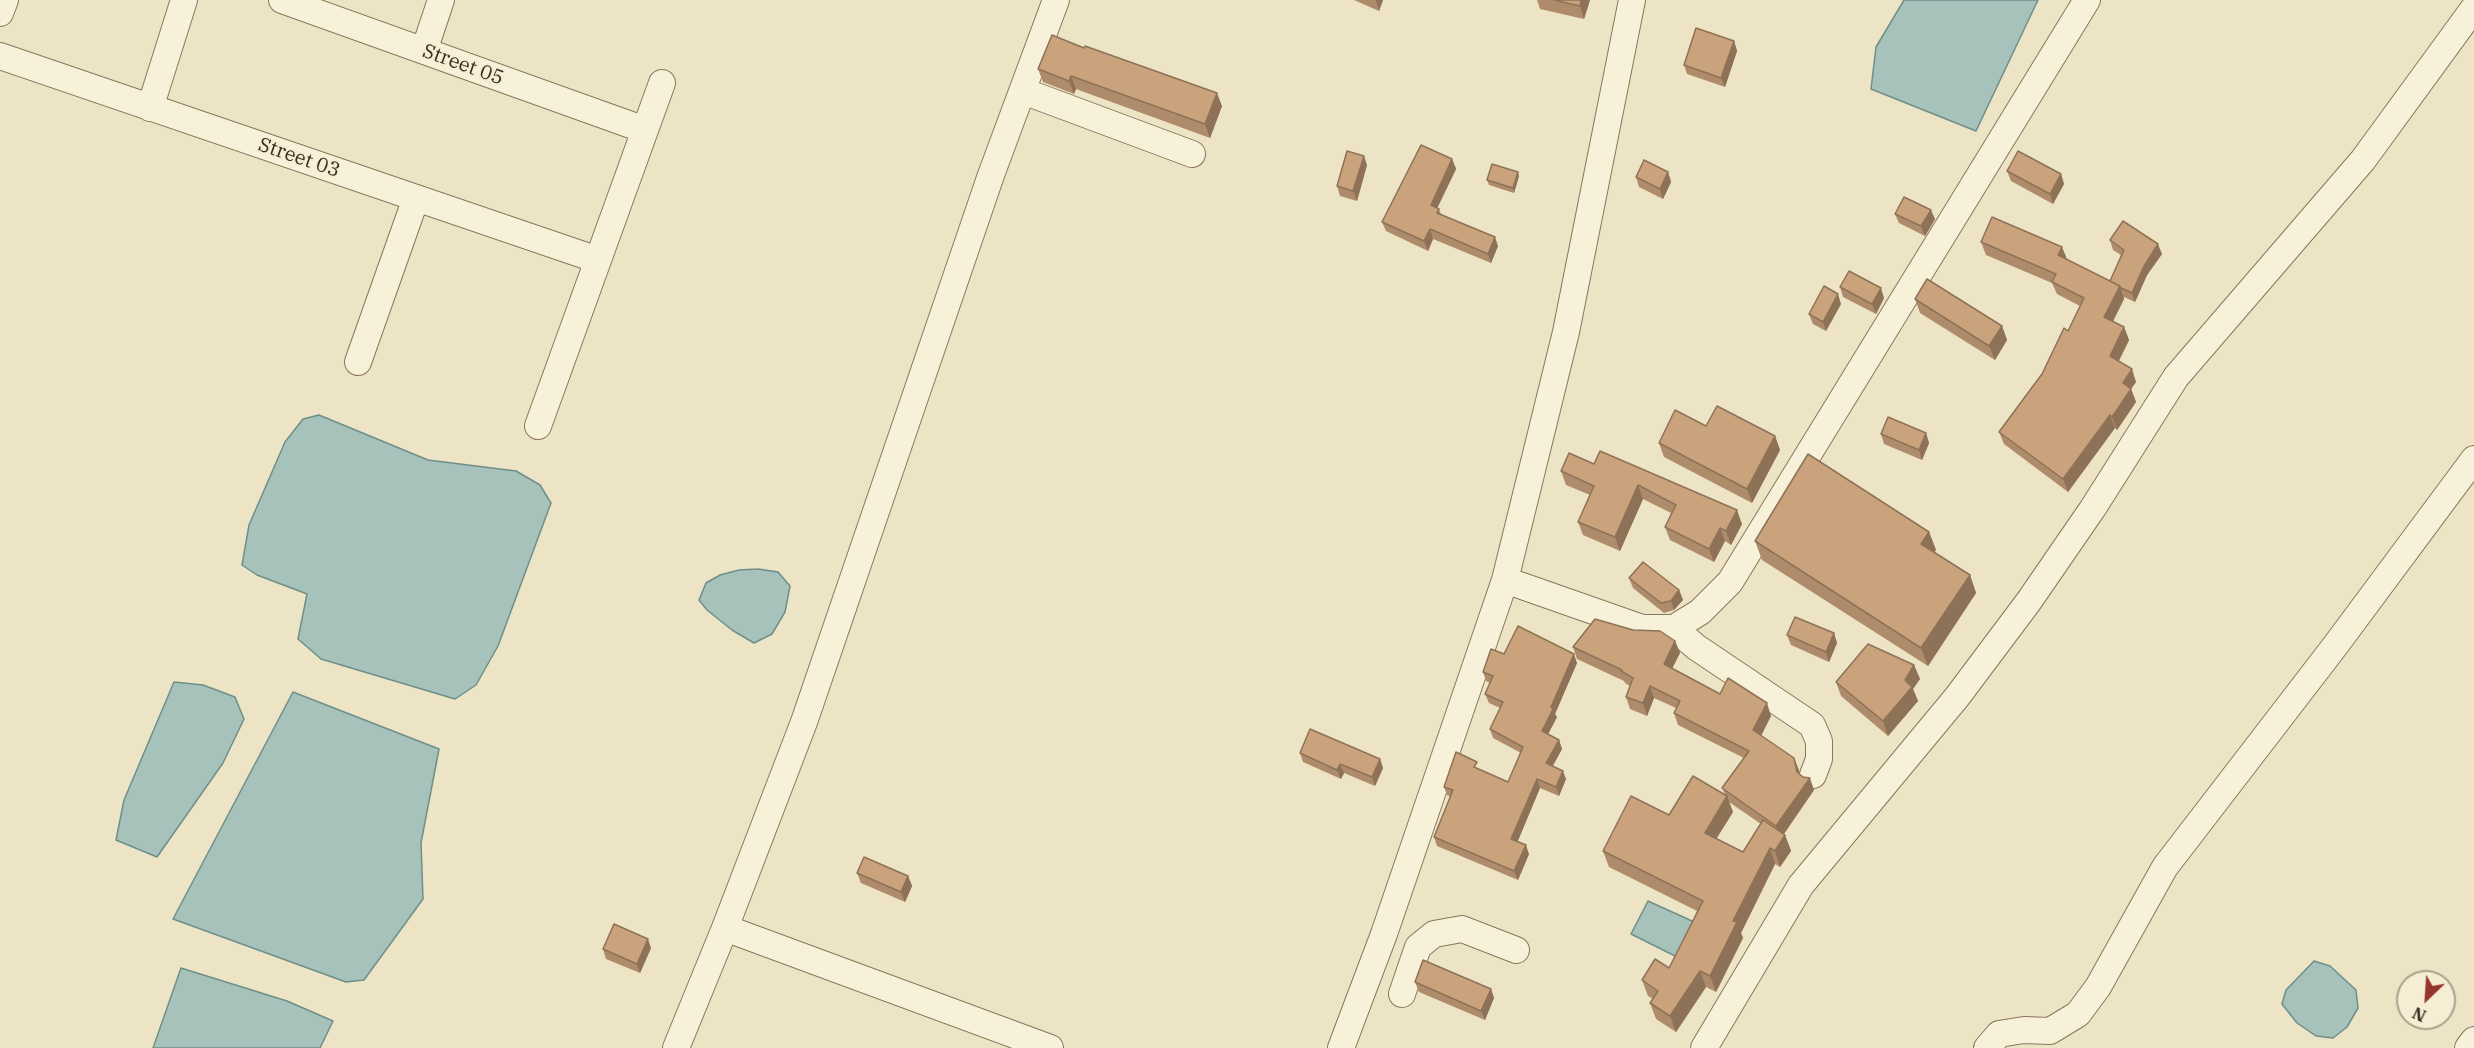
<!DOCTYPE html>
<html>
<head>
<meta charset="utf-8">
<style>
  body { margin:0 }
  #map { position:relative; width:2474px; height:1048px; overflow:hidden; background:#ede4c5; font-family:"IBM Plex Serif",serif }
  canvas { display:block }
  .north { position:absolute; left:2396px; top:970px; width:60px; height:60px; box-sizing:border-box; background:#f5eed5; border:2px solid #a9a18c; border-radius:50%; rotate:205deg; font-size:16px; font-weight:700; line-height:24px; text-align:center; color:#382d1f }
  .north::after { content:''; display:block; margin:auto; width:21px; height:27px; background:#96342d; clip-path:polygon(50% 0,100% 100%,50% 72%,0 100%) }
</style>
</head>
<body>
<div id="map">
<canvas width="2474" height="1048"></canvas>
<div class="north">N</div>
</div>
<script>
const c = document.querySelector('canvas').getContext('2d');
c.lineJoin = 'round';
function fill(path, color) { c.fillStyle = color; c.fill(path, 'evenodd'); }
const toPath = rows => new Path2D(rows.map(r => 'M' + r).join(''));
function trace(path, color, width, dash) { c.strokeStyle = color; c.lineWidth = width; c.lineCap = dash ? 'butt' : 'round'; c.setLineDash(dash || []); c.stroke(path); }
function label(font, color, halo, rows, align = 'center') {
  c.font = font + ' "IBM Plex Serif",serif'; c.lineWidth = 4.5; c.setLineDash([]); c.textBaseline = 'middle'; c.strokeStyle = halo; c.fillStyle = color; for (const [text, x, y, turn = 0] of rows) {
    c.save(); c.translate(x, y); c.rotate((+turn || 0) * Math.PI / 180); c.textAlign = isNaN(turn) ? turn : align; if (halo) c.strokeText(text, 0, 0); c.fillText(text, 0, 0); c.restore();
  }
}
const water = toPath([
  [1904,0,2038,0,1976,131,1871,89,1876,47,1904,0],
  [319,415,428,460,516,471,540,485,551,503,498,646,476,685,455,699,321,659,298,639,307,594,257,575,242,565,249,525,285,442,303,419,319,415],
  [758,569,778,572,790,586,785,612,772,634,754,643,732,630,707,610,699,600,706,583,720,575,739,570,758,569],
  [174,682,203,685,235,697,244,719,223,763,157,857,116,840,124,800,174,682],
  [293,692,439,749,421,843,423,899,364,980,346,982,173,919,293,692],
  [1648,901,1703,926,1683,960,1631,934,1648,901],
  [2314,961,2330,966,2356,990,2358,1008,2347,1027,2333,1038,2316,1036,2297,1023,2282,1004,2286,990,2314,961],
  [181,968,287,1001,333,1021,320,1048,153,1048,181,968]
]);
fill(water, '#a7c1bb');
trace(water, '#6e8f89', 1.5);
const minor = toPath([
  [282,0,645,130],
  [0,13,5,0],
  [424,51,441,0],
  [0,56,598,260],
  [1023,91,1192,154],
  [150,108,184,0],
  [358,362,416,198],
  [538,426,662,83],
  [1505,580,1642,628,1674,628,1700,612,1730,582,2087,0],
  [1674,628,1696,647,1812,725,1819,741,1819,759,1813,775],
  [725,928,1050,1048],
  [1402,994,1418,947,1434,934,1462,929,1516,950],
  [676,1048,725,928,804,722,991,175,1056,0],
  [1341,1048,1384,934,1505,580,1566,332,1632,0],
  [1704,1048,1801,885,1957,697,2029,601,2093,508,2176,377,2363,160,2474,8],
  [1987,1048,1999,1034,2024,1030,2050,1031,2078,1014,2098,987,2165,867,2335,646,2474,459],
  [2468,1048,2474,1040]
]);
trace(minor, '#88775c', 28);
trace(minor, '#f8f1d9', 26);
fill(toPath([
  [1354,0,1383,0,1379,11],
  [1537,0,1590,0,1584,19,1540,9],
  [1734,41,1737,51,1725,87,1687,74,1684,65],
  [1038,69,1222,106,1210,138,1076,89,1074,94,1043,82],
  [1452,159,1456,169,1437,208,1439,209,1441,214,1498,246,1491,263,1433,239,1428,251,1386,231,1382,222],
  [1367,165,1357,201,1340,196,1337,186],
  [2007,171,2061,174,2064,184,2053,204,2011,181],
  [1668,172,1671,182,1663,199,1639,187,1636,177],
  [1519,176,1514,193,1489,185,1487,180],
  [1895,214,1935,219,1925,236,1899,223],
  [2110,240,2162,254,2147,275,2135,302,2124,297,2124,299,2113,322,2124,327,2129,340,2119,361,2136,382,2131,389,2136,402,2117,430,2115,428,2068,492,2004,444,1999,432,2042,374,2068,331,2080,306,2057,294,2052,283,1986,255,1981,242,2066,259,2110,281,2121,255,2113,250],
  [1840,287,1884,298,1876,314,1843,297],
  [1915,299,2002,326,2007,340,1995,360,1920,313],
  [1841,304,1826,331,1813,324,1809,314],
  [1706,426,1775,436,1780,450,1752,503,1664,457,1659,443],
  [1926,433,1929,443,1922,460,1884,444,1881,434],
  [1594,464,1742,524,1731,545,1725,541,1714,562,1670,540,1665,527,1671,513,1643,499,1620,551,1583,535,1578,522,1590,495,1566,485,1561,471],
  [1929,532,1936,550,1934,552,1970,575,1976,593,1928,666,1762,560,1755,541],
  [1629,578,1679,590,1683,600,1674,610,1664,613,1633,588],
  [1633,630,1675,641,1680,653,1672,669,1720,694,1771,716,1761,735,1799,770,1799,774,1814,790,1784,834,1785,835,1791,851,1780,867,1775,864,1741,933,1743,938,1716,992,1706,987,1676,1032,1656,1019,1650,1003,1653,999,1648,996,1642,980,1669,968,1697,911,1609,867,1603,851,1669,815,1725,794,1722,788,1744,758,1678,725,1674,713,1676,708,1654,698,1647,716,1630,709,1626,697,1630,686,1625,683,1624,681,1577,659,1573,647],
  [1729,802,1761,824,1743,852,1716,839,1733,812],
  [1834,633,1837,643,1829,662,1791,645,1787,635],
  [1504,654,1577,663,1555,714,1557,717,1548,734,1559,740,1562,749,1553,766,1566,779,1559,796,1540,788,1517,842,1529,854,1518,880,1437,846,1434,837,1451,797,1447,795,1444,787,1479,770,1508,782,1521,753,1493,738,1490,729,1500,708,1489,703,1485,694,1490,683,1486,681,1483,672],
  [1914,665,1920,679,1913,689,1918,701,1888,736,1841,696,1836,682],
  [1300,753,1380,759,1383,768,1375,786,1344,773,1341,779,1303,762],
  [857,873,908,876,912,886,905,902,861,883],
  [651,948,640,973,606,959,603,949],
  [1415,982,1491,989,1494,998,1485,1020,1419,992]
]), '#ae8c6b');
fill(toPath([
  [1376,0,1383,0,1379,11,1376,1],
  [1581,0,1590,0,1584,19,1580,6],
  [1734,41,1737,51,1725,87,1721,78],
  [1071,76,1076,89,1074,94,1069,81],
  [1217,93,1222,106,1210,138,1205,124],
  [1364,156,1367,165,1357,201,1353,191],
  [1452,159,1456,169,1434,215,1431,205],
  [1518,172,1519,176,1514,193,1513,188],
  [1668,172,1671,182,1663,199,1660,189],
  [2061,174,2064,184,2053,204,2050,194],
  [1931,210,1935,219,1925,236,1921,226],
  [1430,229,1433,239,1428,251,1424,241],
  [1495,237,1498,246,1491,263,1488,254],
  [2158,244,2162,254,2147,275,2135,302,2132,293,2144,266],
  [2062,247,2067,259,2058,255],
  [2120,286,2124,299,2108,330,2104,317],
  [1881,288,1884,298,1876,314,1872,304],
  [1838,294,1841,304,1826,331,1823,322],
  [2002,326,2007,340,1995,360,1989,346],
  [2124,327,2129,340,2115,368,2110,356],
  [2132,369,2136,382,2131,389,2136,402,2117,430,2112,417,2123,383],
  [2110,415,2115,428,2068,492,2063,479],
  [1926,433,1929,443,1922,460,1919,450],
  [1775,436,1780,450,1752,503,1747,489],
  [1638,485,1643,499,1620,551,1615,537],
  [1737,510,1742,524,1731,545,1726,531],
  [1720,528,1725,541,1714,562,1709,549],
  [1929,532,1936,550,1928,562,1921,544],
  [1970,575,1976,593,1928,666,1921,648],
  [1679,590,1683,600,1674,610,1671,601],
  [1834,633,1837,643,1829,662,1826,652],
  [1675,641,1680,653,1668,676,1664,664],
  [1574,654,1577,663,1555,714,1557,717,1545,740,1542,731,1551,707],
  [1914,665,1920,679,1913,689,1918,701,1888,736,1883,721,1905,680],
  [1650,686,1654,698,1647,716,1643,703],
  [1767,703,1771,716,1758,742,1753,730],
  [1559,740,1562,749,1549,772,1546,763],
  [1794,758,1799,770,1801,784,1797,772],
  [1380,759,1383,768,1375,786,1372,777],
  [1340,764,1344,773,1341,779,1337,770],
  [1563,771,1566,779,1559,796,1556,787],
  [1810,778,1814,790,1781,838,1776,826],
  [1537,779,1540,788,1515,848,1511,839],
  [1727,796,1733,812,1710,849,1705,833],
  [1785,835,1791,851,1780,867,1775,851],
  [1526,845,1529,854,1518,880,1514,871],
  [1770,848,1775,864,1741,933,1743,938,1716,992,1710,976,1733,921],
  [908,876,912,886,905,902,901,892],
  [648,939,651,948,640,973,637,964],
  [1700,971,1706,987,1676,1032,1670,1016],
  [1491,989,1494,998,1485,1020,1481,1011]
]), '#8d7257');
const building = toPath([
  [1554,0,1581,0,1580,6,1554,0],
  [1696,28,1734,41,1721,78,1684,65,1696,28],
  [1052,35,1084,48,1085,46,1217,93,1205,124,1071,76,1069,81,1038,69,1052,35],
  [1421,145,1452,159,1431,205,1439,209,1437,213,1495,237,1488,254,1430,229,1424,241,1382,222,1421,145],
  [1347,151,1364,156,1353,191,1337,186,1347,151],
  [2018,151,2061,174,2050,194,2007,171,2018,151],
  [1644,160,1668,172,1660,189,1636,177,1644,160],
  [1492,164,1518,172,1513,188,1487,180,1492,164],
  [1904,197,1931,210,1921,226,1895,214,1904,197],
  [1992,217,2062,247,2058,255,2120,286,2104,317,2124,327,2110,356,2132,369,2123,383,2131,389,2112,417,2110,415,2063,479,1999,432,2042,374,2064,328,2068,331,2084,298,2052,282,2056,274,1981,242,1992,217],
  [2123,221,2158,244,2144,266,2132,293,2119,287,2120,286,2110,281,2124,250,2110,240,2123,221],
  [1849,271,1881,288,1872,304,1840,287,1849,271],
  [1927,279,2002,326,1989,346,1915,299,1927,279],
  [1824,286,1838,294,1823,322,1809,314,1824,286],
  [1717,406,1775,436,1747,489,1659,443,1675,410,1706,426,1717,406],
  [1888,417,1926,433,1919,450,1881,434,1888,417],
  [1600,451,1737,510,1726,531,1720,528,1709,549,1665,527,1676,505,1638,485,1615,537,1578,522,1594,486,1561,471,1569,453,1594,464,1600,451],
  [1808,454,1929,532,1921,544,1970,575,1921,648,1755,541,1808,454],
  [1643,562,1679,590,1671,601,1661,603,1629,578,1643,562],
  [1795,617,1834,633,1826,652,1787,635,1795,617],
  [1595,619,1633,630,1660,631,1675,641,1664,664,1720,694,1728,678,1767,703,1753,730,1794,758,1797,772,1803,777,1810,778,1776,826,1722,788,1749,751,1674,713,1680,701,1650,686,1643,703,1626,697,1633,678,1621,671,1622,670,1573,647,1595,619],
  [1518,626,1574,654,1551,707,1553,709,1542,731,1559,740,1546,763,1563,771,1556,787,1537,779,1511,839,1526,845,1514,871,1434,837,1453,790,1444,787,1456,752,1477,762,1474,767,1508,782,1523,747,1490,729,1503,702,1485,694,1493,676,1483,672,1491,649,1504,654,1518,626],
  [1868,644,1914,665,1905,680,1912,687,1883,721,1836,682,1868,644],
  [1310,729,1380,759,1372,777,1340,764,1337,770,1300,753,1310,729],
  [1693,776,1727,796,1705,833,1743,852,1763,820,1785,835,1775,851,1770,848,1733,921,1737,922,1710,976,1700,971,1670,1016,1650,1003,1658,991,1642,980,1655,959,1669,968,1703,901,1603,851,1631,796,1669,815,1693,776],
  [864,857,908,876,901,892,857,873,864,857],
  [614,924,648,939,637,964,603,949,614,924],
  [1423,960,1491,989,1481,1011,1415,982,1423,960]
]);
fill(building, '#caa37c');
trace(building, '#8d7257', 1.5);
label('20px', '#382d1f', '#f5eed5', [
  ["Street 05",463,65,20],
  ["Street 03",299,158,19]
]);
</script>
</body>
</html>
